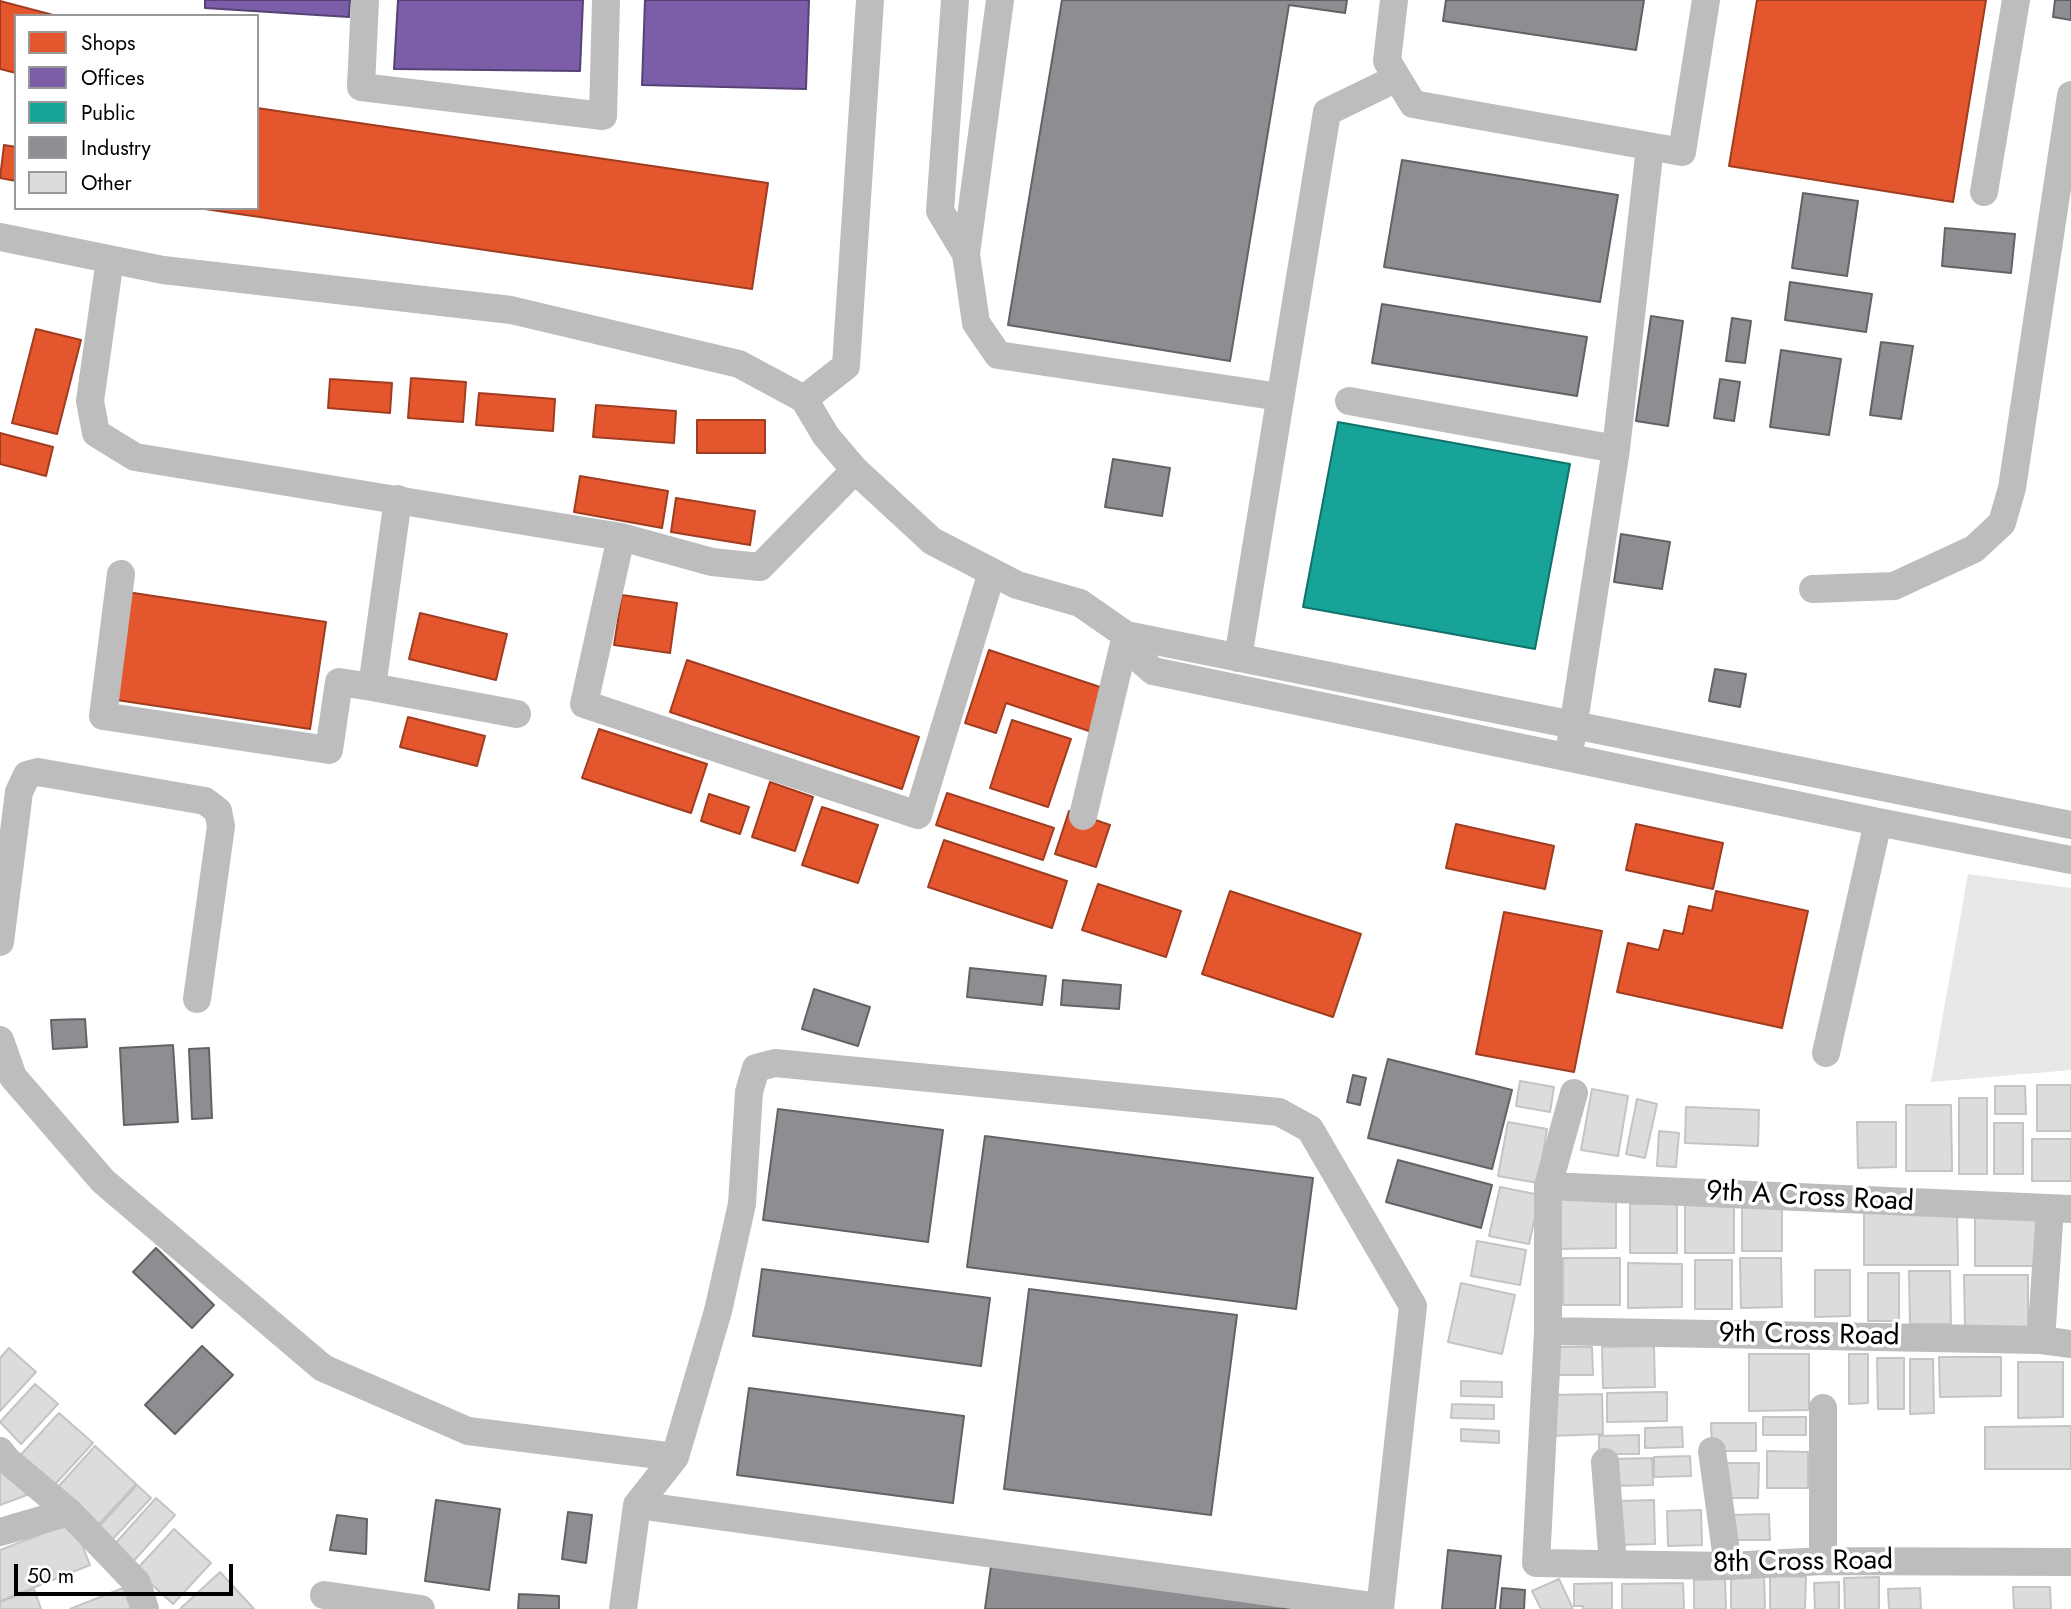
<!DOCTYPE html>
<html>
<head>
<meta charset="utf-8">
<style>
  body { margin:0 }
  #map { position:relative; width:2071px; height:1609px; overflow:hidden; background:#fff; font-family:Jost,sans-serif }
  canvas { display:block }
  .legend { position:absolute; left:14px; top:14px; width:245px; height:196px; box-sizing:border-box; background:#fff; border:2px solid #999; margin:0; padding:9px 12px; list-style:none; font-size:21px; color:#000 }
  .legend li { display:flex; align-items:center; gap:14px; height:35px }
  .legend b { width:35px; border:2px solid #999 }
  .scale { position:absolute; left:14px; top:1564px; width:219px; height:32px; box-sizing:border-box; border:4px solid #000; border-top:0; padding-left:9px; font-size:21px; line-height:24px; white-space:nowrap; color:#000; -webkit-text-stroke:5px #fff; paint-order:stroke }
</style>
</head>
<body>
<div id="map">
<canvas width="2071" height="1609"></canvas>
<ul class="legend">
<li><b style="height:19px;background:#e4572e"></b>Shops</li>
<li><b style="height:19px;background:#7b5ea7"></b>Offices</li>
<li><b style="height:19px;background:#17a398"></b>Public</li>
<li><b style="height:19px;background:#8d8d92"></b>Industry</li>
<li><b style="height:19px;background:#dcdcdc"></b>Other</li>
</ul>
<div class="scale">50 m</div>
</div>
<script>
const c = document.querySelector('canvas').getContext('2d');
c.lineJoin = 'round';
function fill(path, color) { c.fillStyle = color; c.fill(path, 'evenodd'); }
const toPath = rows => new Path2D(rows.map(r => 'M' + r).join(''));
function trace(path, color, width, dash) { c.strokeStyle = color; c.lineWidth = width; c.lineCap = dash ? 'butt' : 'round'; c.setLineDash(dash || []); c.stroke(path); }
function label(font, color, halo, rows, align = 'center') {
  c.font = font + ' Jost,sans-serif'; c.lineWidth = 7; c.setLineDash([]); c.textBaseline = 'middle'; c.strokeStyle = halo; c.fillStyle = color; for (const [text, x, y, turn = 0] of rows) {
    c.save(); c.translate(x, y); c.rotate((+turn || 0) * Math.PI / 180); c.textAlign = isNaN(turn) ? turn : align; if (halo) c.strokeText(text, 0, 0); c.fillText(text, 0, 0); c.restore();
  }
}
fill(toPath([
  [1968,874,2071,888,2071,1070,1931,1082]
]), '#e8e8e8');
const shops = toPath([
  [1757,0,1986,0,1953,202,1729,166,1757,0],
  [0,1,57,16,16,16,16,73,0,69,0,1],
  [257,108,768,183,752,289,198,208,257,208,257,108],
  [4,145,16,147,16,181,0,178,4,145],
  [36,329,81,340,57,434,12,423,36,329],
  [411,378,466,382,463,422,408,418,411,378],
  [330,379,392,383,390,413,328,408,330,379],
  [479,393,555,399,553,431,476,425,479,393],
  [596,405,676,411,674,443,593,437,596,405],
  [697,420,765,420,765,453,697,453,697,420],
  [0,433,53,447,46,476,0,464,0,433],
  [580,476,668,491,662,528,574,512,580,476],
  [676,498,755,511,750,545,671,532,676,498],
  [127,592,326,622,310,729,110,699,127,592],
  [622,595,677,603,670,653,614,645,622,595],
  [420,613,507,634,496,680,409,659,420,613],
  [989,650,1106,689,1092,732,1006,703,996,733,965,723,989,650],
  [687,660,919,737,902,789,670,712,687,660],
  [408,717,485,736,477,766,400,747,408,717],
  [1012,720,1071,739,1048,807,990,788,1012,720],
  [599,729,707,764,691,813,582,778,599,729],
  [770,782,813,797,795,851,752,837,770,782],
  [947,793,1054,828,1043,860,936,825,947,793],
  [709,794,749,807,740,834,701,821,709,794],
  [822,807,878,825,858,883,802,865,822,807],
  [1069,811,1110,825,1096,867,1055,854,1069,811],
  [1456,824,1554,846,1545,889,1446,868,1456,824],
  [1636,824,1723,843,1713,889,1626,870,1636,824],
  [944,840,1067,881,1052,928,928,887,944,840],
  [1098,884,1181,911,1166,957,1082,930,1098,884],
  [1230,891,1361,934,1333,1017,1202,974,1230,891],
  [1716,891,1808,911,1782,1028,1617,992,1628,943,1659,950,1664,930,1683,934,1689,906,1712,911,1716,891],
  [1504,912,1602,931,1574,1072,1476,1054,1504,912]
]);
fill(shops, '#e4572e');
trace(shops, '#a03d20', 2);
const offices = toPath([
  [205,0,350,0,349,17,205,8,205,0],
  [398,0,583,0,580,71,394,69,398,0],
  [645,0,809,0,806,89,642,85,645,0]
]);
fill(offices, '#7b5ea7');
trace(offices, '#564275', 2);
const public = toPath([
  [1338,422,1570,464,1535,649,1303,607,1338,422]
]);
fill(public, '#17a398');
trace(public, '#10726a', 2);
const industry = toPath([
  [1062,0,1347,0,1345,13,1289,5,1230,361,1008,325,1062,0],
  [1446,0,1644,0,1636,50,1443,21,1446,0],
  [2055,0,2071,0,2071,20,2053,17,2055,0],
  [1402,160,1618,195,1600,302,1384,267,1402,160],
  [1803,193,1858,201,1847,276,1792,268,1803,193],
  [1945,228,2015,234,2011,273,1942,266,1945,228],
  [1790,282,1872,294,1866,332,1785,320,1790,282],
  [1382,304,1587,337,1577,396,1372,363,1382,304],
  [1651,316,1683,321,1668,426,1636,421,1651,316],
  [1732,318,1751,321,1745,363,1726,361,1732,318],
  [1881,342,1913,346,1901,419,1870,415,1881,342],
  [1781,350,1841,359,1829,435,1770,427,1781,350],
  [1720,379,1740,382,1734,421,1714,418,1720,379],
  [1113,459,1170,468,1162,516,1105,507,1113,459],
  [1621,534,1670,542,1662,589,1614,582,1621,534],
  [1715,669,1746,674,1740,707,1709,701,1715,669],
  [970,968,1046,976,1042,1005,967,997,970,968],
  [1063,980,1121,985,1119,1009,1061,1005,1063,980],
  [814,989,870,1007,858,1046,802,1029,814,989],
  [85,1019,87,1047,53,1049,51,1020,85,1019],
  [173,1045,178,1122,124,1125,120,1048,173,1045],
  [209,1048,212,1118,192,1119,189,1049,209,1048],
  [1388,1059,1512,1090,1492,1169,1368,1138,1388,1059],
  [1353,1075,1366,1078,1360,1105,1347,1102,1353,1075],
  [778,1109,943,1130,928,1242,763,1220,778,1109],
  [985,1136,1313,1178,1296,1309,967,1267,985,1136],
  [1398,1160,1492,1185,1481,1228,1386,1202,1398,1160],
  [156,1248,214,1305,192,1328,133,1272,156,1248],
  [762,1269,990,1298,981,1366,753,1336,762,1269],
  [1029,1289,1237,1315,1211,1515,1004,1489,1029,1289],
  [202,1346,233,1375,175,1434,145,1405,202,1346],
  [749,1388,964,1416,953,1503,737,1475,749,1388],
  [436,1500,500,1509,489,1590,425,1581,436,1500],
  [568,1512,592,1515,586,1563,562,1559,568,1512],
  [337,1515,367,1519,366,1554,330,1550,337,1515],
  [1448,1550,1501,1556,1495,1609,1442,1609,1448,1550],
  [991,1566,1330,1609,985,1609,991,1566],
  [1502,1588,1525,1590,1524,1609,1500,1609,1502,1588],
  [519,1594,559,1596,559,1609,518,1609,519,1594]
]);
fill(industry, '#8d8d92');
trace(industry, '#636366', 2);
const building = toPath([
  [1520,1081,1554,1087,1550,1112,1516,1106,1520,1081],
  [2037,1085,2071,1085,2071,1131,2037,1131,2037,1085],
  [1995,1086,2025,1086,2026,1114,1995,1114,1995,1086],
  [1592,1089,1628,1096,1618,1156,1581,1150,1592,1089],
  [1959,1098,1987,1098,1987,1174,1959,1174,1959,1098],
  [1637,1099,1657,1104,1645,1158,1626,1154,1637,1099],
  [1906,1105,1951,1105,1952,1171,1906,1171,1906,1105],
  [1686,1107,1759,1110,1758,1146,1685,1143,1686,1107],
  [1508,1122,1547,1129,1538,1183,1498,1176,1508,1122],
  [1857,1122,1896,1122,1896,1167,1858,1168,1857,1122],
  [1994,1123,2023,1123,2023,1174,1994,1174,1994,1123],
  [1659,1131,1679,1133,1676,1167,1657,1166,1659,1131],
  [2032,1139,2071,1139,2071,1181,2032,1181,2032,1139],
  [1500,1187,1540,1195,1529,1244,1489,1236,1500,1187],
  [1616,1197,1616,1248,1554,1249,1554,1198,1616,1197],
  [1685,1200,1734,1200,1734,1253,1685,1253,1685,1200],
  [1630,1204,1677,1204,1677,1253,1630,1253,1630,1204],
  [1742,1206,1782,1206,1782,1251,1742,1251,1742,1206],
  [1864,1212,1957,1212,1958,1265,1864,1265,1864,1212],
  [1975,1215,2038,1215,2038,1266,1975,1266,1975,1215],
  [1477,1241,1526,1250,1520,1285,1471,1276,1477,1241],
  [1563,1258,1620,1258,1620,1305,1563,1305,1563,1258],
  [1740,1258,1781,1258,1782,1307,1741,1308,1740,1258],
  [1695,1260,1732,1260,1732,1309,1695,1309,1695,1260],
  [1628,1263,1682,1264,1682,1307,1628,1308,1628,1263],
  [1815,1270,1850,1270,1850,1316,1815,1317,1815,1270],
  [1909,1271,1950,1271,1951,1324,1910,1324,1909,1271],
  [1868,1273,1899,1273,1899,1321,1868,1321,1868,1273],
  [1964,1275,2028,1275,2028,1327,1965,1327,1964,1275],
  [1461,1283,1515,1295,1502,1354,1448,1342,1461,1283],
  [1654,1346,1655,1387,1603,1388,1602,1347,1654,1346],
  [1558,1347,1592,1347,1593,1375,1559,1375,1558,1347],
  [9,1348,36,1372,0,1411,0,1358,9,1348],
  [1749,1354,1809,1354,1809,1410,1749,1411,1749,1354],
  [1849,1354,1868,1354,1868,1403,1849,1404,1849,1354],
  [1939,1357,2001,1357,2001,1396,1940,1397,1939,1357],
  [1877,1358,1904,1358,1904,1409,1878,1409,1877,1358],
  [1910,1359,1933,1359,1934,1413,1910,1414,1910,1359],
  [2018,1362,2063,1362,2063,1417,2018,1418,2018,1362],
  [1461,1381,1502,1382,1502,1397,1461,1396,1461,1381],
  [35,1384,58,1404,21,1444,0,1422,35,1384],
  [1667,1392,1667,1421,1607,1422,1607,1393,1667,1392],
  [1602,1394,1603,1434,1552,1436,1551,1395,1602,1394],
  [1452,1404,1494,1405,1494,1419,1451,1418,1452,1404],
  [59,1413,93,1443,50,1490,16,1460,59,1413],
  [1763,1417,1806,1417,1806,1435,1763,1435,1763,1417],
  [1711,1423,1756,1423,1756,1451,1712,1451,1711,1423],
  [2071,1426,2071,1469,1985,1469,1985,1427,2071,1426],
  [1682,1427,1683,1447,1645,1448,1645,1428,1682,1427],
  [1461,1429,1499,1431,1499,1443,1461,1441,1461,1429],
  [1639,1435,1639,1454,1599,1454,1599,1436,1639,1435],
  [95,1446,136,1484,99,1524,58,1487,95,1446],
  [1767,1451,1808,1452,1808,1488,1767,1488,1767,1451],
  [1690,1456,1691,1476,1654,1477,1654,1457,1690,1456],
  [1652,1458,1653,1485,1613,1486,1612,1459,1652,1458],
  [0,1462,27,1495,0,1505,0,1462],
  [1721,1463,1759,1463,1758,1498,1721,1498,1721,1463],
  [137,1485,151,1498,111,1541,97,1529,137,1485],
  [156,1498,175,1515,131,1564,112,1547,156,1498],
  [1654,1500,1655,1544,1616,1545,1615,1501,1654,1500],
  [1701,1510,1702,1545,1668,1546,1667,1511,1701,1510],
  [1769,1514,1770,1540,1731,1540,1730,1515,1769,1514],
  [73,1522,90,1565,0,1601,0,1550,73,1522],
  [174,1529,211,1563,173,1604,136,1570,174,1529],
  [220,1572,254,1609,180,1609,220,1572],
  [1764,1576,1765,1609,1731,1609,1731,1577,1764,1576],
  [1770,1576,1806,1577,1805,1609,1770,1609,1770,1576],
  [1879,1577,1879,1609,1845,1609,1844,1578,1879,1577],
  [1559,1579,1573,1609,1541,1609,1532,1591,1559,1579],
  [1725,1579,1726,1609,1694,1609,1694,1580,1725,1579],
  [1839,1582,1839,1609,1815,1609,1814,1583,1839,1582],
  [1612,1583,1612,1609,1583,1609,1583,1606,1574,1606,1574,1584,1612,1583],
  [1683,1583,1684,1609,1622,1609,1622,1584,1683,1583],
  [2013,1587,2050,1587,2051,1609,2014,1609,2013,1587],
  [123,1588,131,1609,70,1609,123,1588],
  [1920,1588,1921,1609,1889,1609,1888,1589,1920,1588],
  [34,1589,41,1609,0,1609,0,1602,34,1589]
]);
fill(building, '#dcdcdc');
trace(building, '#c4c4c4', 2);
trace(toPath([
  [365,0,361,87,603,116,606,0],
  [870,0,846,366,804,399,826,436,855,470,932,541,1017,585,1080,603,1126,635,2071,825],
  [955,0,940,211,966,254],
  [1000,0,966,254,976,323,998,355,1280,397],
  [1394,0,1387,61,1413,104,1682,152,1706,0],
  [1984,192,2016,0],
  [0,237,163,270,511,310,739,364,804,399],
  [110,259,90,401,96,433,135,457,621,537],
  [1349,401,1616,449],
  [855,470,760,567,712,562,621,537,584,704,918,815,992,572],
  [398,499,372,687,517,714],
  [121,574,103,716,329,750,339,682,372,687],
  [1813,589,1894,586,1974,549,2002,523,2012,488,2071,95],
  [1126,635,1137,657,1153,671,1878,822,2071,860],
  [1238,658,1327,112,1397,78],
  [1571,741,1616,449,1650,147],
  [1083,816,1126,635],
  [0,942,19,792,27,775,38,772,205,801,218,811,221,826,197,999],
  [0,1040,13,1077,103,1181,323,1368,468,1431,675,1457],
  [1826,1053,1878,822],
  [1574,1093,1548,1186,1548,1331,1536,1563,1728,1566,1823,1561,2071,1562],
  [1548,1186,2071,1209],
  [1548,1331,2041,1340,2071,1344],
  [2041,1340,2050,1209],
  [1823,1408,1823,1561],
  [0,1451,7,1460,69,1512,137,1583,145,1609],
  [1712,1451,1728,1566],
  [1605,1462,1613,1564],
  [637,1505,675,1457,718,1311,742,1204,749,1092,756,1068,775,1063,1279,1112,1310,1129,1413,1306,1380,1609],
  [0,1532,69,1512],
  [324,1595,421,1609],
  [623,1609,637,1505,1380,1607]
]), '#bdbdbd', 28);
label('28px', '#000', '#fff', [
  ["9th A Cross Road",1810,1198,3],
  ["9th Cross Road",1809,1336,1],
  ["8th Cross Road",1803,1563,-1]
]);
</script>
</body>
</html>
